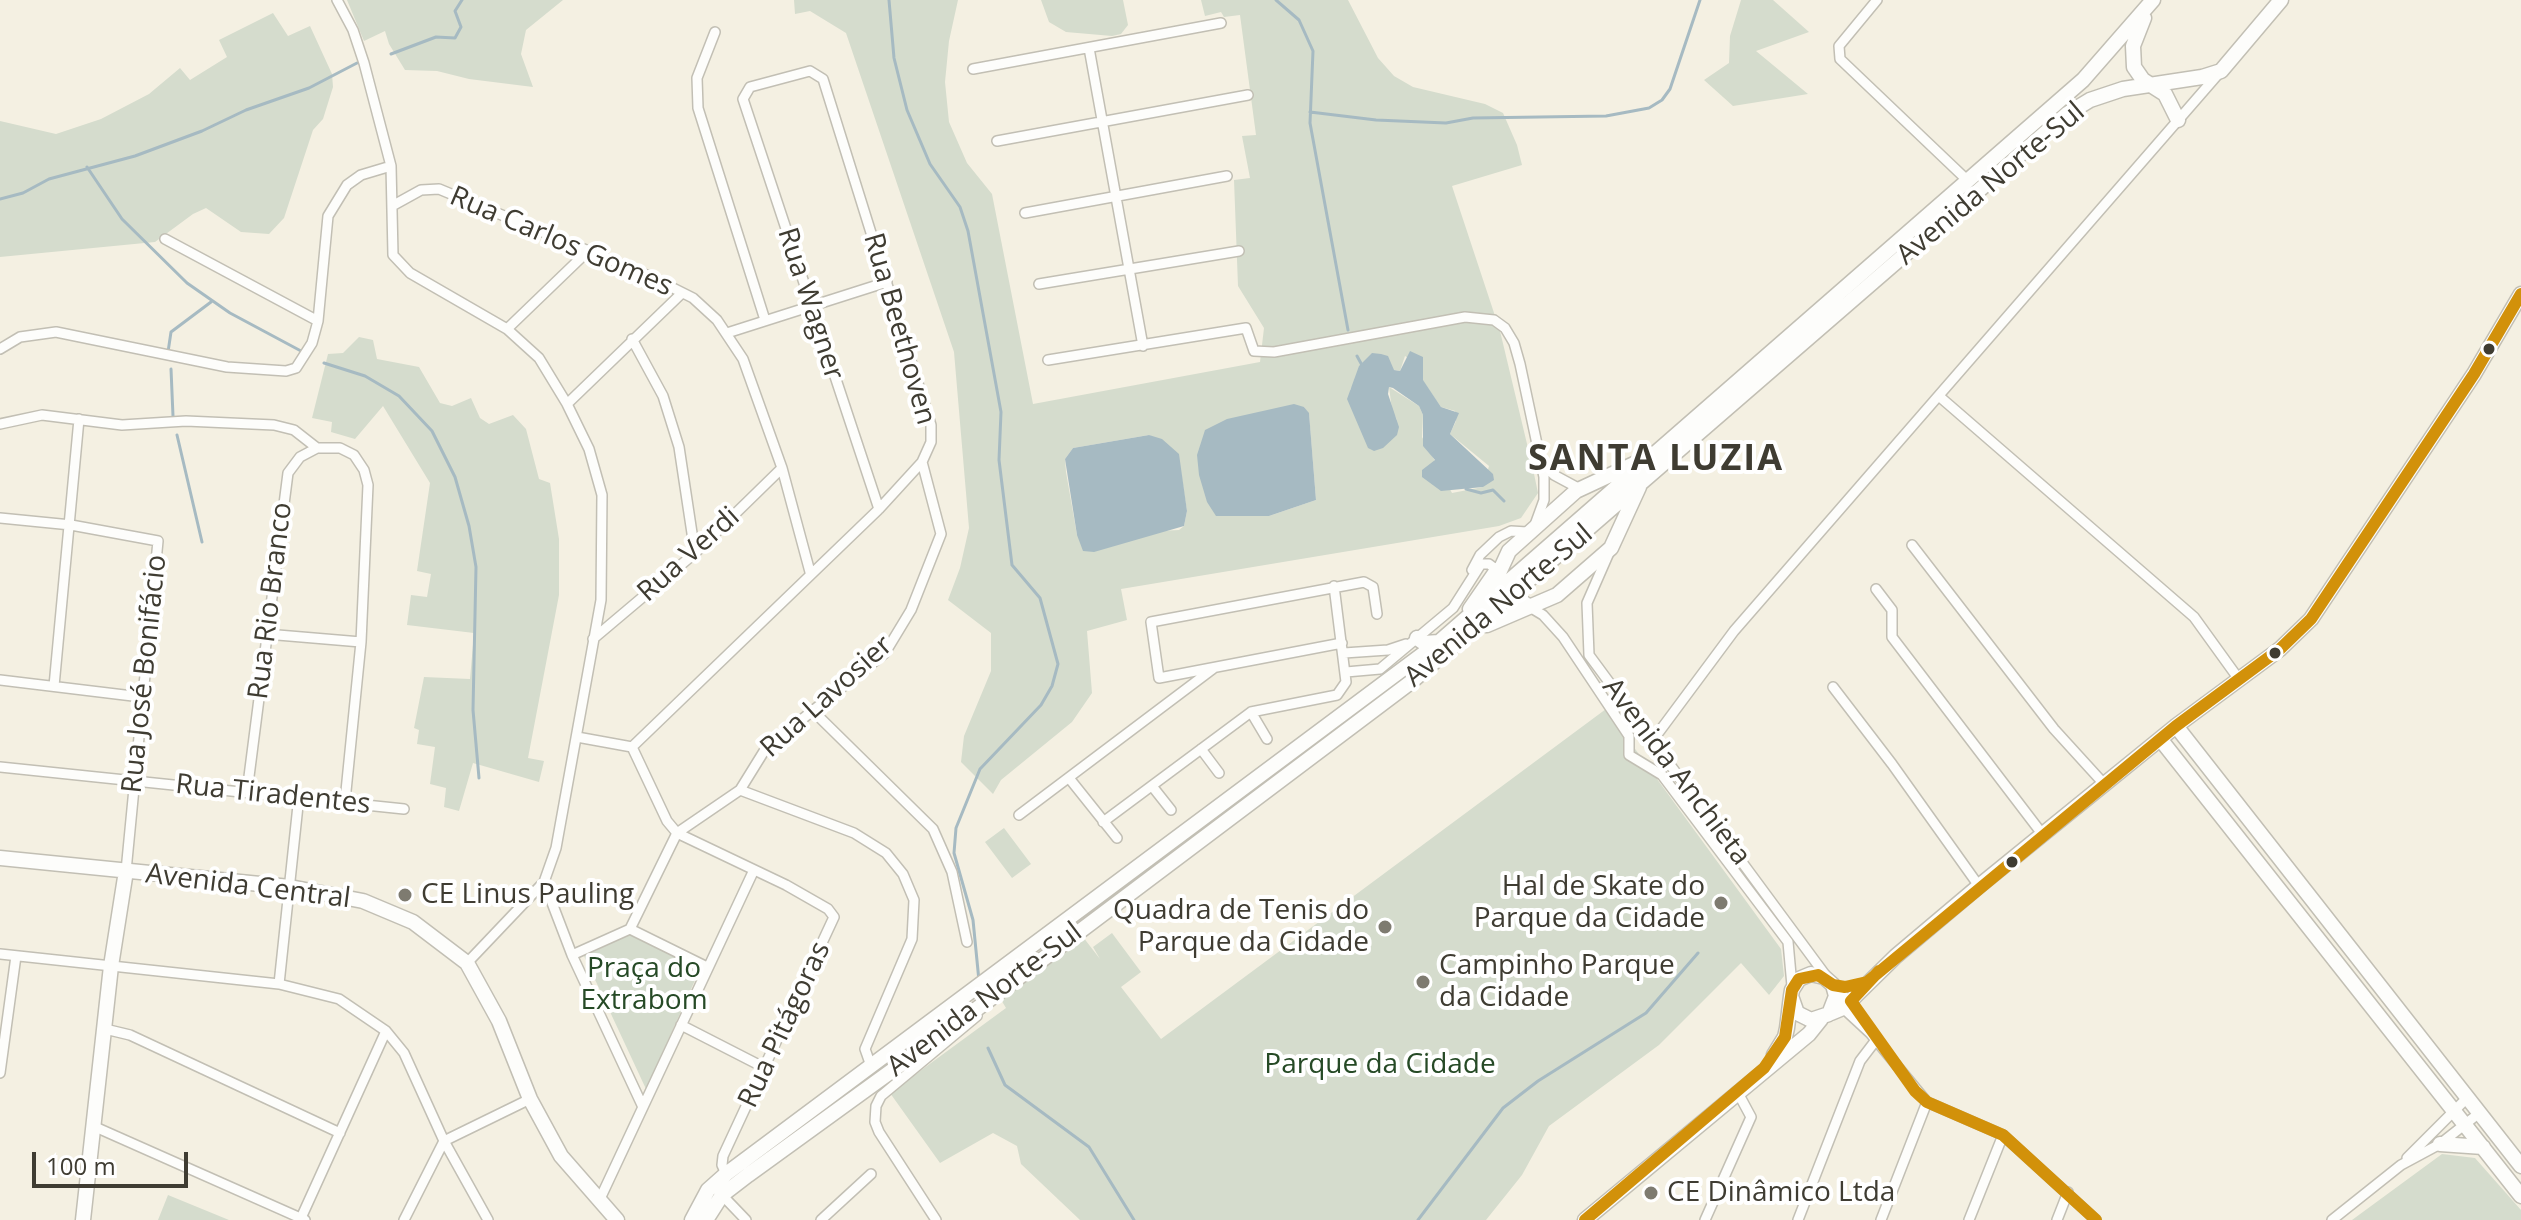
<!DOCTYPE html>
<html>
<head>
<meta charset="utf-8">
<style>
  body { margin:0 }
  #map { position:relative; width:2521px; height:1220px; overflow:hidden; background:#f4f0e2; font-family:"Open Sans",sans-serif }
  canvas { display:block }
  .scale { position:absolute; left:32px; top:1152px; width:156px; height:36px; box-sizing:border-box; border:4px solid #3f3c32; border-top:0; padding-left:10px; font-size:24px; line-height:28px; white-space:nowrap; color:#3f3c32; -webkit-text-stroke:6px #fff; paint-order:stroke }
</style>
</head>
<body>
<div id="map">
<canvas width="2521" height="1220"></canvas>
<div class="scale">100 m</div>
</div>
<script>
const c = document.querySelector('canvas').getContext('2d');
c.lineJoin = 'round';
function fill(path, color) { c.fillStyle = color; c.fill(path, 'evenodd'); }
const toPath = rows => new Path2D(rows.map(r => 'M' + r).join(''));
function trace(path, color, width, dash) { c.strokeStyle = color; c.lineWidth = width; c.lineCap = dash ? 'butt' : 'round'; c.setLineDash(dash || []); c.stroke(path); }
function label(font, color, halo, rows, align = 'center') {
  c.font = font + ' "Open Sans",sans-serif'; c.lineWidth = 8; c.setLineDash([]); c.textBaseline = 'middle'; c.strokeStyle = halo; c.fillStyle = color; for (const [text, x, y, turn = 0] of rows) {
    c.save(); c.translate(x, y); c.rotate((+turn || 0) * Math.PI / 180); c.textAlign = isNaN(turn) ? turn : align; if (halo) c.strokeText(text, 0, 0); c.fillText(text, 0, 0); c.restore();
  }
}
fill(toPath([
  [347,0,563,0,526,30,521,54,533,87,469,79,437,71,405,70,389,44,385,31,364,41],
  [794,0,958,0,949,41,945,82,949,122,967,163,992,194,1033,404,1260,362,1264,328,1238,286,1234,180,1250,178,1242,136,1256,135,1240,15,1224,17,1221,12,1205,16,1201,0,1348,0,1378,58,1394,76,1413,87,1485,104,1503,113,1517,145,1522,165,1452,186,1500,331,1533,469,1538,493,1521,518,1499,526,1121,589,1127,620,1087,631,1092,693,1072,722,1001,780,993,794,961,762,964,736,991,671,991,633,948,600,960,568,969,528,954,352,846,33,810,11,795,14],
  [1405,356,1423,368,1423,381,1441,407,1455,411,1456,421,1450,434,1489,466,1483,487,1452,493,1422,437,1423,415,1419,406,1389,387,1392,410,1397,420,1350,390,1354,383,1394,370,1400,371],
  [1304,407,1309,414,1316,500,1269,516,1216,516],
  [1149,435,1178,454,1187,511,1184,526,1179,530,1077,535,1066,472,1065,459,1073,448],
  [1041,0,1123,0,1128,25,1121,34,1112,36,1066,32,1049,22],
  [1741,0,1773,0,1809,32,1756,51,1808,94,1733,106,1704,80,1729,63,1730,36],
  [273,13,288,36,310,26,332,74,333,87,323,119,313,130,284,218,269,234,241,232,206,208,193,214,155,242,0,257,0,121,56,134,101,119,149,94,180,68,190,80,227,57,219,40],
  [359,337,373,340,377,359,419,367,440,403,452,406,471,398,480,418,489,424,513,415,526,429,539,479,550,483,559,539,559,595,528,758,544,761,539,782,473,763,459,811,444,807,446,788,430,784,435,747,417,744,419,730,414,728,424,677,470,679,474,633,407,625,411,595,427,597,431,574,417,571,430,483,383,406,355,439,331,432,332,422,312,418,328,354,343,353],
  [1606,709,1781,949,1784,976,1769,995,1741,963,1659,1045,1549,1126,1522,1175,1486,1220,1080,1220,1021,1164,1017,1146,993,1133,940,1163,890,1093,1006,1008,1000,998,1083,937,1100,959,1093,947,1112,933,1141,972,1121,987,1161,1039],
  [1004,828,1031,864,1012,878,985,842],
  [633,933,701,967,646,1089,584,956],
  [2442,1154,2475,1158,2521,1210,2521,1220,2352,1220],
  [168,1195,229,1220,158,1220]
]), '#d5dccd');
fill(toPath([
  [1410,351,1423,357,1423,380,1441,407,1459,413,1450,434,1493,474,1494,480,1483,487,1441,491,1422,477,1422,470,1435,460,1423,446,1423,415,1419,406,1393,388,1389,387,1388,394,1399,427,1397,435,1383,448,1374,451,1368,448,1347,399,1359,366,1372,353,1381,354,1388,356,1394,370,1400,371],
  [1294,404,1304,407,1309,413,1316,500,1269,516,1216,516,1207,502,1199,475,1197,455,1205,430,1227,419],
  [1149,435,1162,439,1179,454,1187,511,1184,526,1094,552,1083,551,1077,535,1065,459,1073,448]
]), '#a6bac2');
trace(toPath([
  [889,0,894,58,907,110,930,164,960,207,968,231,1001,412,999,460,1012,565,1040,598,1058,664,1052,686,1041,705,980,769,956,828,954,853,973,920,979,981],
  [1276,0,1299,20,1313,51,1310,123,1348,330],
  [391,54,436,37,455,38,461,27,455,11,462,0],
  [1310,112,1376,120,1446,123,1473,118,1606,116,1649,108,1662,100,1670,89,1700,0],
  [87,167,122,219,187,283,230,313,301,351],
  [0,199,23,193,49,179,135,156,202,131,246,110,309,88,357,63],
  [168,352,171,332,211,302],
  [1357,356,1363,367],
  [324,363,365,376,399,396,432,431,455,477,469,526,476,567,473,710,479,778],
  [171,369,173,416],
  [177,435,202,542],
  [1466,489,1481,493,1493,490,1504,501],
  [988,1048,1005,1085,1089,1147,1134,1220],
  [1418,1220,1503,1108,1538,1081,1646,1013,1698,953]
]), '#a6bac2', 3);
const street = toPath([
  [337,0,353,30,364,63,391,166,393,255,410,273,507,329,539,358,567,404,589,449,602,495,601,600,556,848,544,882,467,963],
  [1877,0,1839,46,1840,59,1967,180],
  [715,32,697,78,698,108,765,320],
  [1089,48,1143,346],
  [973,69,1221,23],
  [997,141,1248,95],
  [392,206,421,190,439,189,649,276,693,298,717,320,743,359,782,468,810,572],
  [1025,213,1227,176],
  [165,239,318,321],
  [1039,284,1239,251],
  [507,329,588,251],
  [727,333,887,282],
  [632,339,663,396,679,447,695,553],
  [0,349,20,337,56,332,227,367,286,371,296,368,312,343,318,321,328,216,347,185,361,175,391,166],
  [1048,360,1246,328,1254,351,1274,352,1465,317,1494,320,1505,328,1514,343,1520,364,1544,477,1544,500,1536,522],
  [1940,397,2194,617,2238,678],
  [567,404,682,293],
  [0,424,42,415,122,425,186,421,274,425,294,430,317,448],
  [1541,463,1554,475,1580,489],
  [0,518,71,525,158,541,126,871],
  [1912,545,2054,729,2105,785],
  [1608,555,1587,603,1589,655,1829,980],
  [1472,570,1480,555,1499,537,1511,531,1527,532],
  [1876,589,1892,610,1892,637,2043,835],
  [1528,606,1543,615,1563,637,1629,736,1629,755,1662,775,1788,942,1792,986],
  [266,634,361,642],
  [593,639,695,553,782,468],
  [1342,643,1159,678,1151,622,1364,582,1373,587,1377,614],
  [1344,653,1388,650,1406,644],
  [1346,672,1380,669,1453,608,1481,564,1489,564,1497,570],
  [0,680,141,697],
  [54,686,79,419],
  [1833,687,1892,764,1979,886],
  [812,710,933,829,952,872,967,942],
  [1251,712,1267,739],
  [577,737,632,747],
  [1653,740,1734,631,2220,72],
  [632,747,879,509,922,462,931,442,931,425,823,79,810,71,750,87,743,99,879,509],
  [632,747,667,821,677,833,786,885,828,909,834,917,723,1156,722,1165,726,1174],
  [1201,749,1219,773],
  [0,767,404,809],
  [1069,778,1117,838],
  [1152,786,1171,810],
  [740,790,854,833,886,853,903,874,914,900,912,939,865,1049,871,1066],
  [247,792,288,473,300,457,317,448,340,448,354,455,364,470,368,485,361,642,345,801],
  [1019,815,1214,668],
  [1103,822,1251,712,1337,695,1346,682,1334,586],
  [544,882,572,955,642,1105],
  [630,929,707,967],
  [0,954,279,984,339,999,386,1031,404,1053,444,1141,488,1220],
  [572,955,630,929,677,833,740,790,766,748,885,653,911,610,941,534,922,462],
  [279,984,299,796],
  [1836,991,1851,1001,1870,1033,1927,1102,2003,1135,2096,1220],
  [1843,1008,1870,1033],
  [681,1025,765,1068],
  [105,1029,130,1035,340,1133],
  [0,1073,16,956],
  [93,1126,305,1220],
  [444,1141,530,1099],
  [2407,1158,2467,1098],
  [722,1195,746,1220],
  [599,1201,753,872],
  [301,1218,386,1031],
  [404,1220,444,1141],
  [821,1220,871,1174],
  [936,1220,879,1132,875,1122,876,1106,881,1096,977,1016],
  [1705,1220,1751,1117,1737,1091],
  [1798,1220,1860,1061,1876,1040],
  [1881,1220,1927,1102],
  [1969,1220,2003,1135],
  [2057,1220,2068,1192],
  [2332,1220,2401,1165,2440,1144,2478,1114]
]);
const secondary = toPath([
  [2144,18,2133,46,2134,67,2143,80,2165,94,2178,120],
  [1528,606,1513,595,1498,575,1509,551,1576,491,1636,463],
  [1470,609,1497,570],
  [1487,625,1557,595,1611,548,1639,487],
  [1417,638,1424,643,1439,642],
  [2176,726,2521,1166],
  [2161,740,2521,1196],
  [0,858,290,887,363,901,413,922,467,963,499,1021,530,1099,561,1156,617,1220],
  [1831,1013,1843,1008,1896,956,1979,886,2176,726,2280,649,2311,619,2474,374,2521,294],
  [1774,1055,1785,1037,1787,1028,1791,996,1792,990,1799,979,1811,974,1824,977,1833,985,1836,996,1829,1014,1811,1020,1797,1013,1791,996],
  [2440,1144,2483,1147],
  [83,1220,111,966,126,871],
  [692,1220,708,1190,726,1174,1439,642,2083,80,2153,0],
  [706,1220,722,1195,748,1175,966,1017,1411,682,2067,114,2090,100,2123,89,2202,77,2221,71,2281,0],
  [1585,1220,1809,1034,1821,1019]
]);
trace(street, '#c2bfb4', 12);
trace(secondary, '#c2bfb4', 17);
trace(street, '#fdfdfb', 9);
trace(secondary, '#fdfdfb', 14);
trace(toPath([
  [1879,971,1851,1001,1915,1091,1927,1102,2003,1135,2096,1220],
  [1585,1220,1764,1068,1785,1037,1792,990,1799,979,1818,975,1833,985,1845,987,1867,982,2176,726,2280,649,2311,619,2474,374,2521,294]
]), '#d2910a', 12);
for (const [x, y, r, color] of [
  [2489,349,7,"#3f3c32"],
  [2275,653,7,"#3f3c32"],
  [2012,862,7,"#3f3c32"],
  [405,895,8,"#7e7b70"],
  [1721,903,8,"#7e7b70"],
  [1385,927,8,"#7e7b70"],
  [1423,982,8,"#7e7b70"],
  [1651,1193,8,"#7e7b70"]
]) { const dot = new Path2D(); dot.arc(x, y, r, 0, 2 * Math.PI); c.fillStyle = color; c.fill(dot); trace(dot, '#fff', 3); }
label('28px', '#3f3c32', '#fff', [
  ["Avenida Norte-Sul",1991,184,-40],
  ["Rua Carlos Gomes",561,242,23],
  ["Rua Wagner",810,304,72],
  ["Rua Beethoven",899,329,74],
  ["Rua Verdi",689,555,-42],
  ["Rua Rio Branco",271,601,-83],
  ["Avenida Norte-Sul",1499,606,-40],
  ["Rua José Bonifácio",145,674,-84],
  ["Rua Lavosier",827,697,-42],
  ["Avenida Anchieta",1676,772,53],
  ["Rua Tiradentes",273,795,6],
  ["Avenida Central",248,887,7],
  ["Avenida Norte-Sul",985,1000,-37],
  ["Rua Pitágoras",785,1025,-65]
]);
label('28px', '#3f3c32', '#fff', [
  ["Hal de Skate do",1705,887,"right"],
  ["Parque da Cidade",1705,919,"right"],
  ["CE Linus Pauling",421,895],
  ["Quadra de Tenis do",1369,911,"right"],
  ["Parque da Cidade",1369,943,"right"],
  ["Campinho Parque",1439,966],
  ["da Cidade",1439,998],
  ["CE Dinâmico Ltda",1667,1193]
], 'left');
label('28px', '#264a26', '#fff', [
  ["Praça do",644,969],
  ["Extrabom",644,1001],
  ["Parque da Cidade",1380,1065]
]);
c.letterSpacing = '2px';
label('bold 36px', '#3f3c32', '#fff', [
  ["SANTA LUZIA",1656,460]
]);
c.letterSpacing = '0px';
</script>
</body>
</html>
